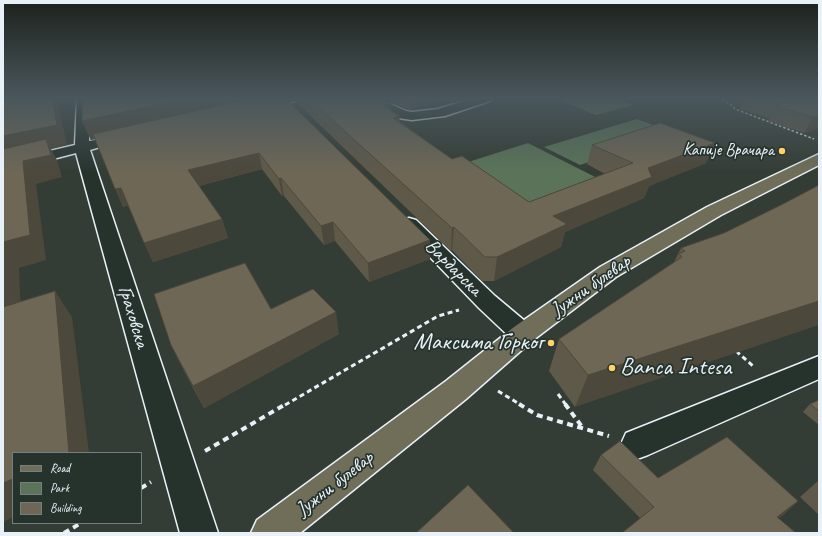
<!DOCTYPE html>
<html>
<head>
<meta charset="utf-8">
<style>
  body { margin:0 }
  #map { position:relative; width:822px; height:536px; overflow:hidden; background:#343d35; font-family:Caveat,sans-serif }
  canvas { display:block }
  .frame { position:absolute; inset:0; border:4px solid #e8f1f8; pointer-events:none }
  .legend { position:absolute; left:12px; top:452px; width:130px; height:72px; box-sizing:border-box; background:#26332d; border:1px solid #747f7e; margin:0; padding:5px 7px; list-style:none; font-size:12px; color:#e8f1f8 }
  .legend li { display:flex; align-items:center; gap:8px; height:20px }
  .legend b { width:20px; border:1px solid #747f7e }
</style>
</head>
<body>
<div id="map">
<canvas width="822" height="536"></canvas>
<div class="frame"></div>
<ul class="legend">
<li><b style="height:5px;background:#706e59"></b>Road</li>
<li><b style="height:11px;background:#5b7459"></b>Park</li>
<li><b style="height:11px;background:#6e6756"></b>Building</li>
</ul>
</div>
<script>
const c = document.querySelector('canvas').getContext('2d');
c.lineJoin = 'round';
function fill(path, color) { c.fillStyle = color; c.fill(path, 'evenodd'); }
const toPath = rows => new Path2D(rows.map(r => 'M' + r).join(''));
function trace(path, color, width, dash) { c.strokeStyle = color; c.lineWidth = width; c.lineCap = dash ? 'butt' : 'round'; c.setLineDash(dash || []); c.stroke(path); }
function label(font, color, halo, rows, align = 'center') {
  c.font = font + ' Caveat,sans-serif'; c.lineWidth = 3.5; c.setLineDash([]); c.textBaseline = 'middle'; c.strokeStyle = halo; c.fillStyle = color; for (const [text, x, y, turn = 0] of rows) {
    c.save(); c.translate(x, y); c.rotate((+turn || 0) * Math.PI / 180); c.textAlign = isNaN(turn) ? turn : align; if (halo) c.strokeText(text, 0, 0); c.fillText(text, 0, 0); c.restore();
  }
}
fill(toPath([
  [555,98,614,98,633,105,596,115],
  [637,119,675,133,580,165,544,147],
  [528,143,613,186,542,214,462,164]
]), '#5b7459');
const minor = toPath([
  [77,98,89,98,89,141,95,140,100,141,102,144,100,147,90,150,218,533,180,533,76,153,3,172,3,162,75,145,77,98],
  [275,98,297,98,295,101,257,110,251,106,253,103,275,98],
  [361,98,377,98,406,111,412,112,438,109,474,98,492,98,490,101,445,116,412,120,398,118,361,98],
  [409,218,416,220,495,296,532,327,536,334,532,341,523,344,514,341,479,308,402,228,399,224,402,220,409,218],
  [819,356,819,379,648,455,637,459,626,455,621,444,626,433,819,356]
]);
const major = toPath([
  [819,154,819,165,721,215,616,277,532,341,466,399,300,533,251,533,257,520,446,381,514,327,600,267,707,207,819,154]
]);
trace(minor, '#e8f1f8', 3);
trace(major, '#e8f1f8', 3);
trace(toPath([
  [718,98,730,104,735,109,814,139]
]), '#e8f1f8', 1.5, [2.5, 2]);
trace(toPath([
  [736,351,753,366],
  [498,391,521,405],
  [558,394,566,405],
  [285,405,438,316,459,310]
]), '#e8f1f8', 3, [5, 3.5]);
trace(toPath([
  [519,404,537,415,609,436],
  [565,404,583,428],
  [205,451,286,404],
  [141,488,151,482],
  [64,533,81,523]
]), '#e8f1f8', 4, [6, 4.5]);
fill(minor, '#26332d');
fill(major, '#706e59');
fill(toPath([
  [285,98,430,259,369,282,335,241,324,245,284,196,282,196,262,169,199,186,222,219,228,238,153,262,128,205,123,207,95,139,91,140,82,121],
  [295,98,472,98,453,103,445,100,411,110,391,102,391,111,399,116,400,122,452,159,529,202,605,174,587,164,592,145,706,163,649,186,644,198,565,232,561,247,494,281,482,281,452,250,451,251,295,101],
  [744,98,819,98,819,128,804,133,768,121,769,118,740,109],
  [724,233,575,407,549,371,559,339,674,262,681,248],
  [271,309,339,334,204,408,182,367,171,345],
  [819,400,819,425,803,412,810,404],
  [601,455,658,478,798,501,782,516,640,518,593,470],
  [819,480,819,515,800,497]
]), '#5f594a');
fill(toPath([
  [52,98,57,98,67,145,51,149,57,160,62,177,36,184,46,260,19,268,22,334,3,309,3,136],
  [70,98,76,98,75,108],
  [190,98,268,98,91,140,82,121],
  [411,98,445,98,445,100,411,110],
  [453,98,472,98,453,103],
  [391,99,391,121,383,105,385,100],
  [819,115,819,128,804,133,813,117],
  [399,116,400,135,393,118],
  [715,143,706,163,649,186,644,198,565,232,561,247,494,281,497,257,553,216,648,168],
  [259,153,262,169,194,187,188,170],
  [281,178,284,196,282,196,279,179],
  [121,188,129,205,123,207,115,189],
  [222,219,228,238,153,262,144,243],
  [333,222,335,241,324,245,321,226],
  [454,227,452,250,451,251,452,228],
  [430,240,430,259,369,282,368,263],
  [55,291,72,317,89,453,69,453],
  [819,301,819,325,575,407,588,375],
  [336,312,339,334,204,408,193,386],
  [13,479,13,517,3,522,3,483],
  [798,501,782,516,761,531,777,517]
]), '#4d483c');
const building = toPath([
  [3,98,52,98,57,125,3,136,3,98],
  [83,98,190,98,82,121,83,98],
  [252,98,285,98,430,240,368,263,333,222,321,226,281,178,279,179,259,153,188,170,222,219,144,243,121,188,115,189,93,134,252,98],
  [308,98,390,98,391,99,385,100,391,104,383,105,399,116,393,118,452,159,462,156,529,202,633,163,592,145,660,123,715,143,648,168,652,177,553,216,567,224,497,257,485,257,454,227,452,228,308,98],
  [759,98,819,98,819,115,813,117,775,106,781,104,759,98],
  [46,139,51,155,23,161,30,235,3,242,3,149,46,139],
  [819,185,819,301,588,375,559,339,682,257,679,254,685,251,681,248,724,233,783,204,819,185],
  [245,263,271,309,313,289,336,312,193,386,171,345,154,294,245,263],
  [55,291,69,453,13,453,13,479,3,483,3,307,55,291],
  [819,400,819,411,810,404,819,400],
  [727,437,798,501,777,517,796,533,622,533,654,507,601,455,620,441,658,478,727,437],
  [468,485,514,533,416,533,468,485]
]);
fill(building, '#6e6756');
trace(building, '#4d483c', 1);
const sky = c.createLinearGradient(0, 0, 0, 173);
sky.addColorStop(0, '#1d221d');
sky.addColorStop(0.57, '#4a575c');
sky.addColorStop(1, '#4a575c00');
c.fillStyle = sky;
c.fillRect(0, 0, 822, 173);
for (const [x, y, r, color] of [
  [782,151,4,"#ffd166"],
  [551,343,4,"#ffd166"],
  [612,368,4,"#ffd166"]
]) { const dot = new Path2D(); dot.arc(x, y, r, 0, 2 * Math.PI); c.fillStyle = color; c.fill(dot); trace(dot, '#26332d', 1.5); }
label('17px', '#e8f1f8', '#26332d', [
  ["Капије Врачара",774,151]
], 'right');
label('20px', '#e8f1f8', '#26332d', [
  ["Вардарска",453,268,45],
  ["Јужни булевар",591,286,-35],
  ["Граховска",133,317,73],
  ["Јужни булевар",335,484,-38]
]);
label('24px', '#e8f1f8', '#26332d', [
  ["Максима Горког",543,343],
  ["Banca Intesa",620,368,"left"]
], 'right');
</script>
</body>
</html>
